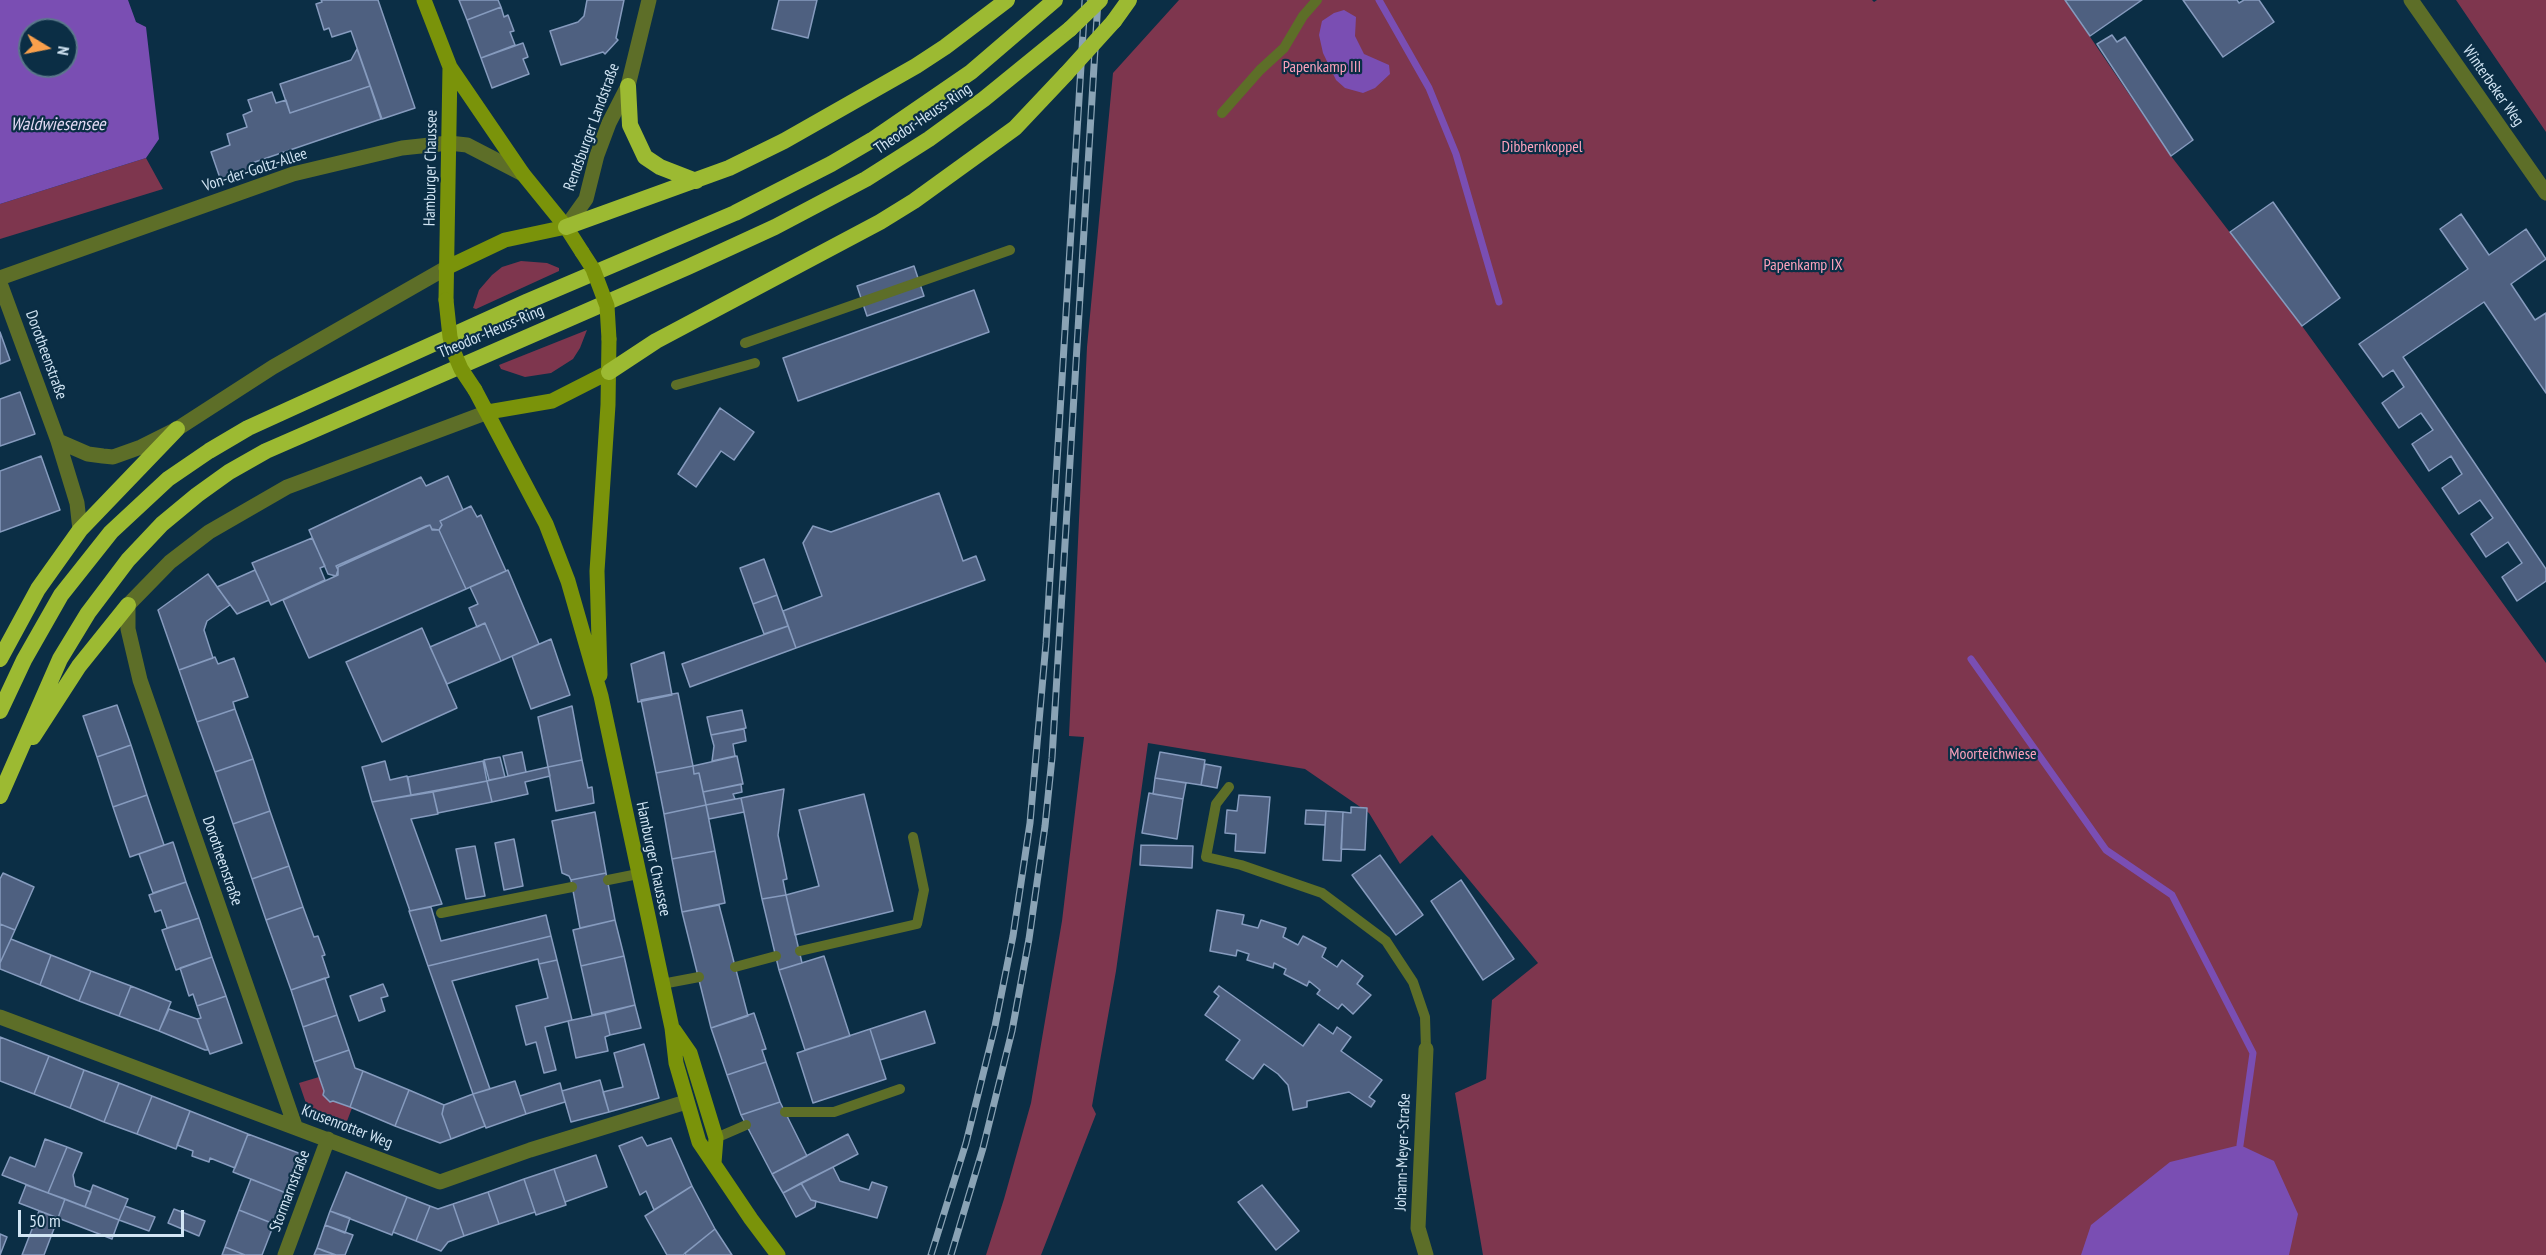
<!DOCTYPE html>
<html>
<head>
<meta charset="utf-8">
<style>
  body { margin:0 }
  #map { position:relative; width:2546px; height:1255px; overflow:hidden; background:#0b2e45; font-family:"PT Sans Narrow",sans-serif }
  canvas { display:block }
  .north { position:absolute; left:18px; top:18px; width:60px; height:60px; box-sizing:border-box; background:#0b2e45; border:2px solid #5b778b; border-radius:50%; rotate:100deg; font-size:16px; font-weight:700; line-height:24px; text-align:center; color:#d2e5f4 }
  .north::after { content:''; display:block; margin:auto; width:21px; height:27px; background:#f9a04c; clip-path:polygon(50% 0,100% 100%,50% 72%,0 100%) }
  .scale { position:absolute; left:18px; top:1210px; width:166px; height:27px; box-sizing:border-box; border:3px solid #d2e5f4; border-top:0; padding-left:8px; font-size:18px; line-height:21px; white-space:nowrap; color:#d2e5f4; -webkit-text-stroke:4px #0b2e45; paint-order:stroke }
</style>
</head>
<body>
<div id="map">
<canvas width="2546" height="1255"></canvas>
<div class="north">N</div>
<div class="scale">50 m</div>
</div>
<script>
const c = document.querySelector('canvas').getContext('2d');
c.lineJoin = 'round';
function fill(path, color) { c.fillStyle = color; c.fill(path, 'evenodd'); }
const toPath = rows => new Path2D(rows.map(r => 'M' + r).join(''));
function trace(path, color, width, dash) { c.strokeStyle = color; c.lineWidth = width; c.lineCap = dash ? 'butt' : 'round'; c.setLineDash(dash || []); c.stroke(path); }
function label(font, color, halo, rows, align = 'center') {
  c.font = font + ' "PT Sans Narrow",sans-serif'; c.lineWidth = 4.5; c.setLineDash([]); c.textBaseline = 'middle'; c.strokeStyle = halo; c.fillStyle = color; for (const [text, x, y, turn = 0] of rows) {
    c.save(); c.translate(x, y); c.rotate((+turn || 0) * Math.PI / 180); c.textAlign = isNaN(turn) ? turn : align; if (halo) c.strokeText(text, 0, 0); c.fillText(text, 0, 0); c.restore();
  }
}
fill(toPath([
  [1179,0,1872,0,1874,2,1877,0,2065,0,2171,156,2302,326,2546,663,2546,1255,1483,1255,1455,1093,1486,1079,1492,1000,1538,963,1432,835,1400,864,1369,813,1305,769,1148,743,1116,971,1092,1106,1096,1114,1041,1255,986,1255,1004,1199,1031,1103,1062,921,1084,737,1069,736,1087,347,1113,73],
  [2456,0,2546,0,2546,132],
  [146,158,163,189,0,239,0,204],
  [521,261,547,263,559,268,559,271,476,309,473,308,479,290,492,275,502,267],
  [587,330,580,348,573,359,551,373,525,377,501,369,499,365],
  [319,1077,324,1091,323,1095,330,1102,333,1101,352,1108,344,1129,315,1117,308,1109,299,1083]
]), '#7e364e');
fill(toPath([
  [0,0,128,0,136,22,146,27,159,139,146,158,0,204],
  [30,30,66,30,66,66,30,66],
  [1344,10,1356,17,1355,36,1364,54,1389,65,1390,74,1375,88,1363,93,1345,88,1336,80,1323,53,1319,35,1322,21,1334,13],
  [2240,1145,2274,1161,2298,1214,2289,1255,2081,1255,2091,1225,2170,1162]
]), '#7a4eb3');
trace(toPath([
  [1379,0,1429,88,1456,154,1499,302],
  [1971,659,2106,850,2172,895,2253,1053,2240,1145]
]), '#7a4eb3', 7);
const building = toPath([
  [321,0,378,0,415,108,382,119,351,31,332,37,329,28,324,30,316,4,322,2,321,0],
  [459,0,498,0,501,7,467,20,459,0],
  [587,0,624,0,616,38,618,40,605,54,603,52,561,65,550,31,578,22,584,16,587,0],
  [779,0,817,0,808,38,772,29,779,0],
  [2065,0,2142,0,2090,36,2065,0],
  [2183,0,2237,0,2239,3,2244,0,2259,0,2274,22,2223,57,2183,0],
  [501,7,504,17,508,15,514,31,510,32,515,45,481,58,467,20,501,7],
  [2112,35,2117,42,2125,37,2193,140,2171,156,2097,44,2112,35],
  [523,43,528,57,523,59,529,74,492,88,481,58,523,43],
  [357,49,370,86,290,113,280,84,351,60,357,49],
  [370,86,381,119,249,164,251,171,221,181,211,152,230,145,227,134,247,127,243,115,252,111,248,100,272,92,276,103,286,100,290,113,370,86],
  [2273,202,2340,298,2302,326,2230,232,2273,202],
  [2461,214,2489,255,2526,229,2546,259,2511,284,2535,320,2546,313,2546,393,2484,302,2403,357,2546,569,2546,581,2517,601,2502,577,2522,563,2508,542,2486,557,2471,534,2493,518,2480,500,2459,514,2442,488,2462,474,2451,456,2429,471,2412,444,2433,430,2421,413,2399,428,2382,403,2404,387,2393,370,2383,377,2359,344,2468,269,2440,229,2461,214],
  [914,266,924,296,867,316,857,286,914,266],
  [974,290,989,332,798,401,783,358,974,290],
  [0,332,10,360,0,364,0,332],
  [20,392,35,434,0,446,0,399,20,392],
  [720,408,754,432,734,460,721,451,696,487,678,474,720,408],
  [41,456,60,510,0,532,0,471,41,456],
  [448,476,463,510,440,521,442,525,439,530,432,529,430,525,426,526,336,566,338,570,336,576,328,574,309,530,421,477,426,486,448,476],
  [939,493,963,561,976,556,985,580,796,648,783,611,822,596,803,543,813,526,831,532,939,493],
  [471,506,477,517,481,515,506,571,466,589,439,530,442,525,440,521,471,506],
  [430,525,432,530,439,530,466,589,309,658,283,600,338,575,338,567,430,525],
  [312,538,325,566,320,568,325,580,271,605,252,563,312,538],
  [764,559,777,595,753,604,740,568,764,559],
  [255,570,269,600,237,614,217,587,255,570],
  [508,570,539,644,501,661,485,623,477,627,469,608,478,604,470,587,508,570],
  [208,574,230,605,207,621,204,630,213,658,179,670,158,610,208,574],
  [777,595,788,626,764,634,753,604,777,595],
  [485,623,501,661,447,684,430,647,485,623],
  [788,626,796,648,690,687,682,664,788,626],
  [422,628,457,708,382,742,346,662,422,628],
  [551,639,570,695,531,709,512,656,551,639],
  [664,652,672,695,638,702,631,664,664,652],
  [215,657,218,664,234,658,248,697,233,702,235,709,197,722,179,670,215,657],
  [678,693,693,766,656,773,641,700,678,693],
  [117,705,131,745,97,757,83,716,117,705],
  [572,706,582,760,548,767,538,717,572,706],
  [235,709,253,759,215,772,197,722,235,709],
  [742,710,746,728,711,735,707,717,742,710],
  [744,729,746,741,733,744,735,756,712,761,714,746,711,735,744,729],
  [131,745,147,795,113,807,97,757,131,745],
  [522,752,526,772,508,776,503,756,522,752],
  [1160,752,1205,760,1201,785,1155,778,1160,752],
  [737,756,743,784,703,792,699,773,694,774,693,766,737,756],
  [500,757,505,777,489,780,484,760,500,757],
  [253,759,270,811,233,824,215,772,253,759],
  [582,760,588,788,592,787,594,803,556,811,548,767,582,760],
  [385,761,390,780,407,776,411,795,372,802,362,767,385,761],
  [483,761,487,781,411,795,408,777,483,761],
  [1205,764,1221,767,1217,788,1201,785,1205,764],
  [693,766,694,774,699,773,706,805,664,814,656,773,693,766],
  [548,767,550,776,525,782,528,794,492,802,487,781,548,767],
  [1155,778,1186,783,1183,799,1153,794,1155,778],
  [487,781,492,802,438,813,433,792,487,781],
  [741,784,742,792,733,794,735,799,706,805,703,792,741,784],
  [784,789,778,835,787,879,783,880,786,895,762,899,741,798,784,789],
  [433,792,438,814,411,819,442,904,410,911,372,802,433,792],
  [1149,793,1183,799,1177,839,1142,833,1149,793],
  [864,794,893,911,795,935,786,895,819,886,799,810,864,794],
  [147,795,164,845,130,857,113,807,147,795],
  [1239,795,1270,797,1265,853,1235,851,1236,834,1225,833,1227,810,1237,811,1239,795],
  [741,798,744,812,709,819,706,805,741,798],
  [706,805,715,851,672,859,664,814,706,805],
  [1351,807,1367,808,1365,850,1341,849,1343,812,1351,813,1351,807],
  [1306,810,1326,811,1325,825,1305,824,1306,810],
  [270,811,289,866,252,879,233,824,270,811],
  [1326,811,1343,812,1341,861,1323,860,1326,811],
  [595,812,606,873,571,880,569,876,562,873,552,821,595,812],
  [514,839,523,886,504,890,495,843,514,839],
  [173,842,186,882,153,893,139,854,173,842],
  [1141,845,1193,846,1192,868,1140,865,1141,845],
  [475,846,485,896,466,899,456,849,475,846],
  [715,851,725,903,682,912,672,859,715,851],
  [1380,855,1423,915,1396,935,1352,875,1380,855],
  [289,866,303,907,266,920,252,879,289,866],
  [3,873,34,887,15,930,0,924,0,879,3,873],
  [606,873,615,920,580,928,571,880,606,873],
  [1461,880,1514,959,1483,980,1431,901,1461,880],
  [186,882,199,918,167,928,161,910,155,912,149,895,186,882],
  [786,895,802,963,779,970,762,899,786,895],
  [719,905,748,1016,711,1028,682,912,719,905],
  [303,907,314,937,318,936,325,955,322,956,329,977,291,990,266,920,303,907],
  [431,907,441,941,546,915,551,936,428,966,409,911,431,907],
  [1217,910,1244,915,1242,924,1258,928,1261,920,1286,928,1283,937,1298,945,1303,936,1326,948,1322,957,1337,967,1342,960,1363,976,1357,984,1371,995,1353,1014,1342,1004,1338,1009,1317,994,1320,990,1309,981,1307,986,1284,974,1286,969,1274,963,1273,968,1247,960,1249,954,1237,950,1236,956,1210,951,1217,910],
  [199,918,212,957,176,970,162,930,199,918],
  [615,920,624,956,581,966,573,930,615,920],
  [0,924,15,930,0,963,0,924],
  [551,936,557,960,539,964,538,959,452,981,490,1089,473,1094,428,966,551,936],
  [11,939,51,955,40,985,0,969,0,963,11,939],
  [51,955,91,971,79,1001,40,985,51,955],
  [624,956,635,1005,592,1015,581,966,624,956],
  [824,956,850,1036,805,1050,779,970,824,956],
  [212,957,226,996,197,1006,193,994,189,996,180,968,212,957],
  [557,960,572,1020,545,1027,556,1070,544,1073,536,1042,526,1045,516,1006,548,998,539,964,557,960],
  [91,971,131,986,119,1016,79,1001,91,971],
  [325,978,337,1015,303,1027,291,990,325,978],
  [383,984,388,996,381,998,385,1011,359,1021,350,996,383,984],
  [131,986,171,1002,159,1031,119,1016,131,986],
  [1219,986,1303,1046,1319,1024,1333,1034,1337,1027,1351,1037,1341,1051,1382,1080,1369,1097,1375,1101,1371,1107,1349,1092,1307,1101,1307,1107,1293,1110,1288,1085,1278,1074,1264,1064,1253,1079,1226,1060,1240,1040,1205,1015,1219,996,1214,992,1219,986],
  [226,996,242,1043,210,1054,197,1019,201,1018,197,1006,226,996],
  [635,1005,641,1028,610,1035,605,1013,635,1005],
  [169,1009,197,1019,208,1050,205,1050,159,1031,169,1009],
  [925,1011,935,1043,880,1060,870,1029,925,1011],
  [605,1013,610,1035,605,1037,608,1051,576,1058,568,1021,605,1013],
  [754,1013,766,1049,762,1050,766,1062,727,1075,711,1028,754,1013],
  [337,1015,349,1050,314,1062,303,1027,337,1015],
  [870,1029,886,1079,813,1103,797,1053,870,1029],
  [0,1037,49,1056,34,1094,0,1081,0,1037],
  [644,1044,659,1098,609,1112,603,1092,623,1087,614,1053,644,1044],
  [349,1050,355,1068,363,1071,350,1107,333,1101,330,1102,323,1095,324,1091,314,1062,349,1050],
  [49,1056,84,1070,70,1108,34,1094,49,1056],
  [766,1062,780,1102,741,1115,727,1075,766,1062],
  [84,1070,119,1083,104,1122,70,1108,84,1070],
  [363,1071,409,1090,395,1126,350,1107,363,1071],
  [600,1080,609,1112,571,1122,562,1091,600,1080],
  [515,1081,526,1114,486,1128,473,1094,515,1081],
  [119,1083,152,1096,137,1134,104,1122,119,1083],
  [560,1083,565,1102,526,1114,520,1096,560,1083],
  [409,1090,444,1105,442,1114,451,1139,440,1143,395,1126,409,1090],
  [473,1094,485,1126,451,1139,442,1114,444,1105,473,1094],
  [152,1096,190,1111,176,1149,137,1134,152,1096],
  [780,1102,807,1156,772,1174,741,1115,780,1102],
  [190,1111,248,1134,235,1168,210,1158,209,1162,192,1156,193,1151,177,1145,190,1111],
  [248,1134,301,1154,286,1193,233,1172,248,1134],
  [848,1134,858,1154,783,1193,772,1174,848,1134],
  [642,1137,647,1146,671,1138,692,1186,654,1210,646,1191,640,1195,619,1146,642,1137],
  [45,1139,67,1147,48,1193,2,1175,10,1157,35,1167,45,1139],
  [67,1147,82,1153,73,1175,75,1186,91,1192,85,1207,48,1193,67,1147],
  [596,1155,607,1187,565,1202,554,1169,596,1155],
  [833,1167,840,1181,869,1190,872,1182,887,1187,877,1218,811,1200,801,1183,833,1167],
  [554,1169,566,1205,536,1215,524,1179,554,1169],
  [346,1172,407,1197,392,1235,330,1211,346,1172],
  [251,1179,286,1193,274,1224,239,1210,251,1179],
  [524,1179,535,1212,499,1224,488,1192,524,1179],
  [801,1183,811,1200,816,1201,815,1207,796,1217,783,1193,801,1183],
  [26,1185,65,1199,58,1218,19,1203,26,1185],
  [93,1185,128,1199,119,1220,85,1207,93,1185],
  [1262,1185,1299,1231,1276,1250,1238,1202,1262,1185],
  [692,1186,715,1229,683,1255,667,1255,645,1216,692,1186],
  [488,1192,499,1224,464,1236,453,1204,488,1192],
  [407,1197,430,1206,416,1241,393,1232,407,1197],
  [65,1199,119,1220,112,1239,58,1218,65,1199],
  [453,1204,464,1236,448,1242,441,1251,416,1241,430,1206,438,1209,453,1204],
  [125,1206,155,1217,149,1231,119,1220,125,1206],
  [174,1209,205,1221,199,1236,168,1223,174,1209],
  [239,1210,274,1224,262,1255,245,1255,225,1247,239,1210],
  [39,1211,58,1218,44,1255,22,1255,39,1211],
  [330,1211,350,1218,345,1233,325,1225,330,1211],
  [325,1225,353,1235,345,1255,336,1255,317,1248,325,1225],
  [715,1229,732,1255,686,1255,685,1253,715,1229],
  [0,1234,7,1237,0,1255,0,1234],
  [225,1247,245,1255,222,1255,225,1247],
  [317,1248,324,1251,336,1255,314,1255,317,1248]
]);
fill(building, '#4e6080');
trace(building, '#869bbe', 1.5);
trace(toPath([
  [1222,113,1260,70,1284,48,1303,16,1317,0],
  [745,343,1010,250],
  [676,385,755,363],
  [1229,787,1216,804,1206,857,1241,865,1322,893,1386,941,1413,982,1425,1017,1426,1049],
  [608,880,638,874],
  [441,913,572,887],
  [800,951,917,924,924,890,913,837],
  [735,967,776,956],
  [662,984,699,977],
  [785,1112,834,1112,900,1089],
  [716,1138,746,1125]
]), '#5d6e28', 10);
trace(toPath([
  [2411,0,2546,193],
  [566,227,586,199,597,155,609,123,628,86,649,0],
  [0,278,293,174,402,148,449,143,467,145,523,174],
  [0,283,58,441,77,503,80,530],
  [58,441,88,454,103,456,113,457,141,447,177,429,273,367,446,268],
  [0,1017,440,1182,530,1150,686,1102],
  [295,1126,140,680,128,629,128,605,170,562,209,532,287,487,488,412],
  [285,1255,328,1139],
  [1426,1255,1418,1228,1426,1049]
]), '#5d6e28', 15);
trace(toPath([
  [424,0,450,67,523,174,566,227,582,252],
  [446,268,505,240,566,227],
  [446,300,450,67],
  [475,390,546,524,568,581,601,696,672,1028,676,1063,699,1142,751,1219,778,1255],
  [488,412,552,401,609,372],
  [600,675,597,571,608,405,609,339],
  [674,1030,690,1053,716,1138,714,1163]
]), '#7a930a', 15);
trace(toPath([
  [1114,21,1129,0],
  [628,86,630,125,645,157,660,167,696,181],
  [566,227,729,168,784,141,916,66,945,47,1007,0],
  [609,372,656,341,880,222,914,201,1015,128,1066,74],
  [0,659,38,589,80,530,177,429],
  [0,711,24,660,61,595,111,532,168,479,209,451,248,428,338,387,526,302,735,213,831,164,872,140,971,72,1055,0],
  [33,737,79,666,128,605],
  [0,796,60,659,88,613,128,560,162,524,197,495,229,472,266,451,688,267,775,227,866,179,929,139,984,99,1070,29]
]), '#9cba32', 16);
const rail = toPath([
  [931,1255,966,1143,995,1026,1013,936,1030,823,1046,643,1085,0],
  [951,1255,983,1148,1012,1031,1029,939,1045,826,1052,758,1098,0]
]);
trace(rail, '#8aa3b5', 7);
trace(rail, '#0b2e45', 4.5, [14]);
trace(toPath([
  [582,252,593,269,607,306,609,339],
  [446,300,450,337,455,355,461,369,475,390]
]), '#7a930a', 15);
trace(toPath([
  [1070,29,1100,0],
  [1066,74,1114,21]
]), '#9cba32', 16);
label('16px', '#fca1bb', '#0b2e45', [
  ["Papenkamp III",1322,67],
  ["Dibbernkoppel",1542,147],
  ["Papenkamp IX",1803,265],
  ["Moorteichwiese",1993,754]
]);
label('16px', '#d2e5f4', '#0b2e45', [
  ["Winterbeker Weg",2493,86,55],
  ["Theodor-Heuss-Ring",923,119,-34],
  ["Rendsburger Landstraße",592,127,-70],
  ["Hamburger Chaussee",431,168,-89],
  ["Von-der-Goltz-Allee",255,170,-18],
  ["Theodor-Heuss-Ring",491,332,-23],
  ["Dorotheenstraße",46,355,70],
  ["Hamburger Chaussee",653,859,78],
  ["Dorotheenstraße",222,861,71],
  ["Krusenrotter Weg",347,1127,21],
  ["Johann-Meyer-Straße",1403,1152,-88],
  ["Stormarnstraße",290,1191,-69]
]);
label('italic 18px', '#e2d9f3', '#0b2e45', [
  ["Waldwiesensee",58,125]
]);
</script>
</body>
</html>
